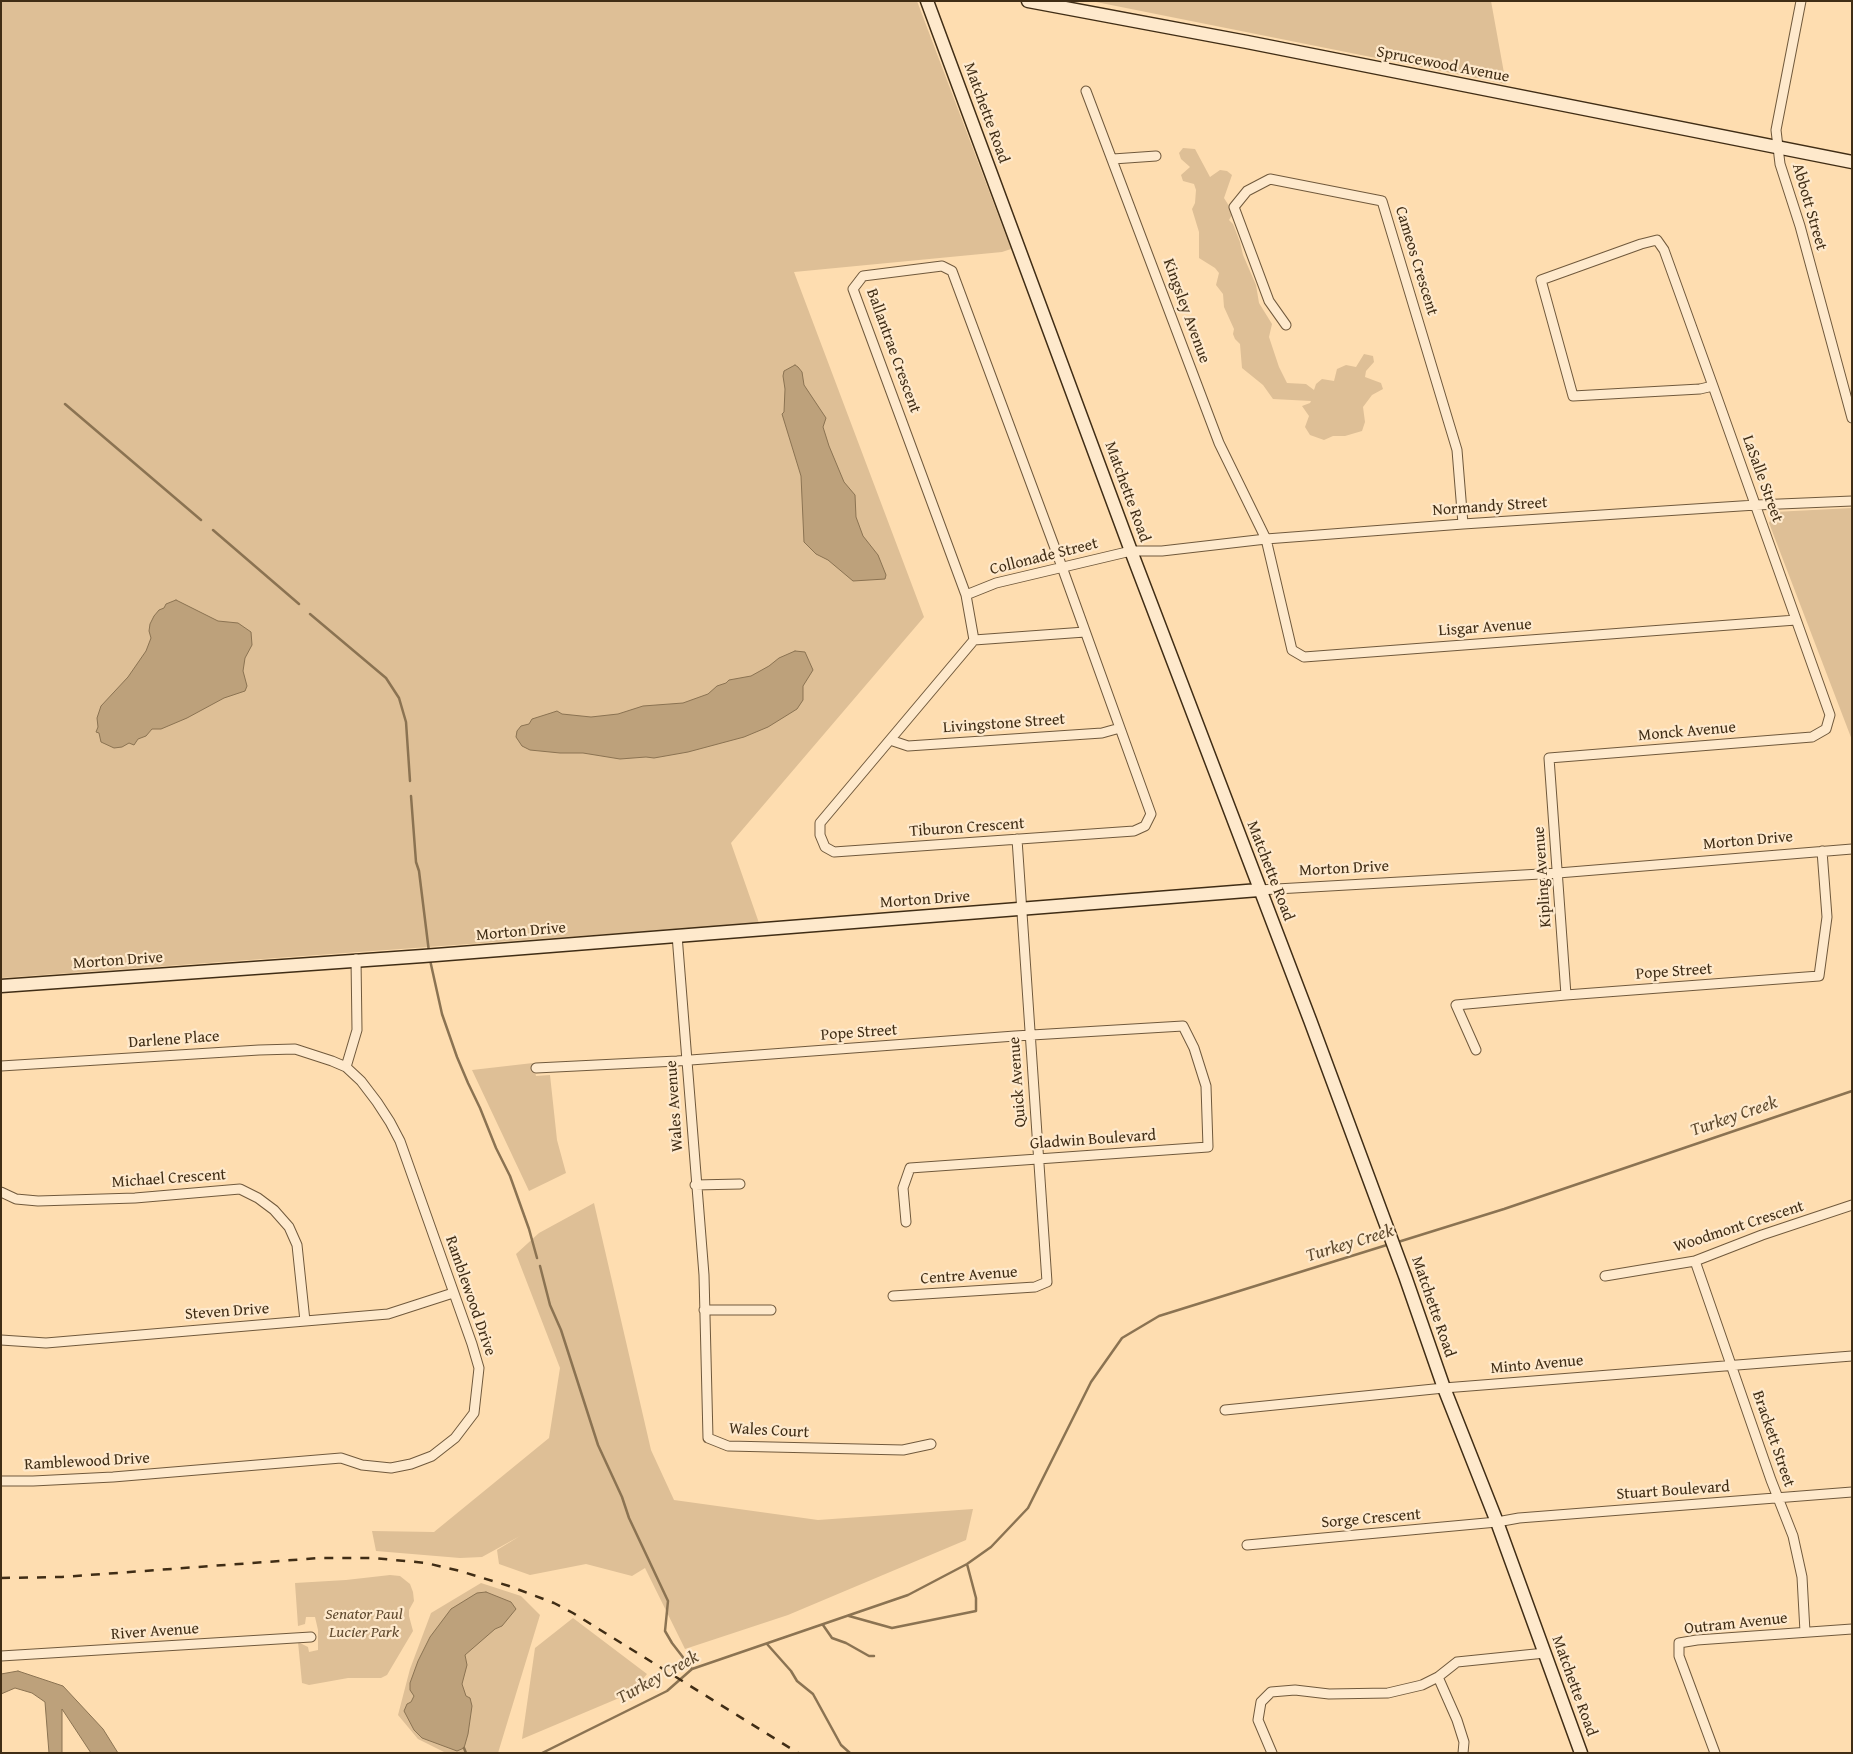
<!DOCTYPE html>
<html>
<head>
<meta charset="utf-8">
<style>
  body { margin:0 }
  #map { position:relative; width:1853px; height:1754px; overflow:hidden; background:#feddb0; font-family:"Gentium Book Plus",serif }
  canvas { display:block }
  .frame { position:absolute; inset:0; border:2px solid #402d15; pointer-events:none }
</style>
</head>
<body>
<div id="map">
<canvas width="1853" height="1754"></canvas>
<div class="frame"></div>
</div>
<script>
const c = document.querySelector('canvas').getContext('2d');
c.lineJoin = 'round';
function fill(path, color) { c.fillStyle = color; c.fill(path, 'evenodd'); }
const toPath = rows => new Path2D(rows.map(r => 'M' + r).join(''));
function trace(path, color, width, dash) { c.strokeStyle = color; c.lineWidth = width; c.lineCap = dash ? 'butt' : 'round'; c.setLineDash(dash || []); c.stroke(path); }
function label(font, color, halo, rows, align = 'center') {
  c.font = font + ' "Gentium Book Plus",serif'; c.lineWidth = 4.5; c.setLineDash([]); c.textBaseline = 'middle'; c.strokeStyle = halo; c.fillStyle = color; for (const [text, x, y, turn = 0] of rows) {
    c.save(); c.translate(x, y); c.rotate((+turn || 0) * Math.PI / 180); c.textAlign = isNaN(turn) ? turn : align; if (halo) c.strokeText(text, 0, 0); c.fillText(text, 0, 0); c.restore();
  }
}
fill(toPath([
  [1,1,917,1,1011,249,1002,252,794,272,924,617,731,843,759,923,1,978],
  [1091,1,1491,1,1506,84],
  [1183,148,1195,149,1210,177,1220,170,1227,171,1232,175,1224,198,1231,209,1232,215,1229,220,1233,224,1240,242,1243,255,1256,285,1259,303,1272,324,1269,337,1279,367,1287,383,1306,384,1314,390,1316,384,1322,379,1334,381,1337,369,1346,365,1356,367,1364,354,1373,356,1374,362,1366,371,1365,377,1381,383,1383,389,1372,395,1363,407,1365,422,1362,431,1345,436,1333,436,1324,440,1310,435,1305,427,1309,416,1302,406,1310,403,1311,401,1273,399,1263,385,1242,368,1240,344,1235,339,1233,334,1234,329,1224,307,1223,294,1216,285,1219,273,1215,268,1199,258,1199,232,1192,209,1195,203,1196,190,1194,184,1183,181,1181,175,1190,167,1181,159,1179,153],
  [1852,508,1852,740,1769,523,1774,512],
  [533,1063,536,1076,550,1075,557,1140,566,1173,529,1191,472,1070],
  [594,1203,651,1450,674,1500,818,1520,973,1509,966,1540,788,1615,685,1649,645,1568,632,1576,586,1564,530,1575,499,1564,497,1550,520,1536,482,1557,460,1558,376,1551,372,1531,434,1532,549,1438,560,1368,516,1254,539,1233],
  [390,1575,400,1576,410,1584,413,1592,414,1601,409,1610,409,1616,413,1631,387,1675,381,1678,348,1678,309,1685,302,1683,298,1642,308,1647,309,1652,318,1650,318,1630,315,1617,306,1617,305,1624,298,1626,295,1583,346,1580],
  [481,1583,521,1596,540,1615,498,1753,446,1753,418,1739,398,1715,410,1669,431,1613],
  [573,1618,647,1674,631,1693,522,1739,535,1648]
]), '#debf96');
const water = toPath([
  [795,365,798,367,802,372,804,385,826,418,823,427,829,446,844,482,855,495,856,517,863,536,878,555,886,575,885,579,853,581,828,560,816,554,804,542,801,476,782,414,784,412,785,389,783,376,784,371,795,365],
  [176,600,218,621,238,623,251,632,252,645,245,658,243,671,247,686,245,691,224,698,187,718,161,729,152,729,146,736,138,739,134,745,129,743,122,747,114,748,101,742,99,733,96,732,98,727,97,718,101,706,128,677,146,651,151,638,149,631,150,624,154,616,159,610,164,608,166,604,176,600],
  [795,651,805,652,813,670,803,686,803,700,797,709,768,727,744,737,688,752,654,758,646,757,620,759,583,753,560,753,530,750,522,746,516,737,517,731,521,726,529,724,532,719,551,713,557,711,562,714,591,717,618,714,643,706,683,703,708,694,717,686,726,683,729,680,751,676,769,666,779,658,795,651],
  [486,1592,511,1602,516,1609,502,1626,495,1629,465,1655,467,1665,462,1684,466,1696,470,1698,472,1706,468,1734,464,1748,457,1751,422,1738,414,1730,404,1711,407,1704,411,1702,414,1696,410,1690,410,1683,418,1661,430,1637,451,1609,477,1593,486,1592],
  [18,1671,63,1686,103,1729,118,1753,91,1753,62,1709,62,1753,49,1753,45,1702,32,1693,15,1688,1,1694,1,1674,18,1671]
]);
fill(water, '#bda17b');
trace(water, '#8b7352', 1);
trace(toPath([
  [65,404,201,520],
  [213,530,299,604],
  [310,614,386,678,399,698,406,722,410,781],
  [411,796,416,862,419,871,429,952],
  [430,960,442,1014,457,1057,468,1083,480,1108,496,1148,510,1176,529,1229,537,1258],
  [1398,1242,1504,1209,1852,1091],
  [540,1266,550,1305,561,1330,598,1445,622,1497,629,1518,668,1601,665,1631,672,1643,692,1669],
  [849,1616,892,1628,976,1611,976,1598,967,1564],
  [823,1625,832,1638,846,1643,869,1656,874,1656],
  [767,1644,791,1671,797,1681,813,1694,841,1745,850,1753],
  [464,1748,466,1753],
  [542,1753,667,1691,692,1669,908,1595,967,1564,991,1547,1028,1508,1091,1382,1122,1338,1159,1316,1390,1244]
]), '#8b7352', 2.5);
const street = toPath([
  [1801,1,1776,130,1780,164,1800,226,1852,418],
  [1086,91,1219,443,1266,539,1292,650,1304,657,1796,620],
  [1113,159,1156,156],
  [942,266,952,271,1062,567,1151,814,1145,826,1134,831,834,852,825,847,820,835,820,823,974,640,966,595,853,289,863,276,942,266],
  [1286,325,1269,301,1234,207,1247,191,1270,179,1382,201,1457,450,1463,524],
  [966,595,996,583,1131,551,1162,551,1266,539,1463,524,1756,505,1852,501],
  [974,640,1085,632],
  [890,740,908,746,1102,733,1120,728],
  [1259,890,1558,873,1852,849],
  [677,935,704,1275,708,1438,728,1446,903,1450,931,1444],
  [1566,995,1549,758,1812,737,1826,729,1830,715,1713,386,1664,250,1657,240,1641,244,1541,280,1573,396,1700,389,1713,386],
  [1476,1050,1456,1005,1566,995,1819,976,1827,917,1822,851],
  [1,1066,259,1050,295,1049,332,1061,346,1067],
  [536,1068,677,1061,1015,1036,1183,1026,1194,1048,1206,1086,1208,1147,910,1168,903,1188,906,1222],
  [695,1185,740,1184],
  [1,1192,16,1199,38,1201,135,1198,240,1189,258,1198,274,1210,289,1227,297,1245,305,1321],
  [1695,1261,1771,1480,1793,1536,1802,1577,1805,1632],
  [1605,1276,1695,1261,1762,1235,1852,1205],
  [893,1296,1035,1287,1047,1282,1017,839],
  [704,1310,771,1310],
  [1,1340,46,1343,388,1314,453,1293],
  [1225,1410,1444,1388,1852,1356],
  [1,1481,33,1481,113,1477,341,1458,362,1465,391,1468,411,1464,432,1456,455,1438,474,1413,479,1368,472,1344,400,1141,390,1122,377,1102,361,1081,346,1067,357,1030,356,959],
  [1247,1545,1497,1522,1519,1518,1852,1492],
  [1,1656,311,1637],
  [1438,1677,1457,1720,1464,1742,1463,1753],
  [1272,1753,1258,1720,1261,1702,1271,1692,1295,1690,1329,1694,1388,1693,1422,1685,1438,1677,1457,1662,1545,1653],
  [1715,1753,1679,1656,1679,1643,1697,1640,1852,1629]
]);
const secondary = toPath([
  [927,1,1131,551,1310,1020,1405,1276,1444,1388,1497,1522,1581,1753],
  [1028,1,1247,42,1852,162],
  [1,986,423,956,1259,890]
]);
trace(street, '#70593c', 11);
trace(secondary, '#402d15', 15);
trace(street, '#fee9cc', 9);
trace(secondary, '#fee9cc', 12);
trace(toPath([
  [1,1578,62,1577,320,1558,374,1558,426,1563,460,1571,509,1586,554,1603,573,1613,798,1753]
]), '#402d15', 2.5, [9, 9]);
label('16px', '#402d15', '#fee9cc', [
  ["Sprucewood Avenue",1443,65,11],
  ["Matchette Road",986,113,70],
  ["Abbott Street",1809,207,74],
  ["Cameos Crescent",1416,261,73],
  ["Kingsley Avenue",1186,311,70],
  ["Ballantrae Crescent",893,351,70],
  ["LaSalle Street",1762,479,70],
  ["Matchette Road",1127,492,70],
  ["Normandy Street",1490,507,-4],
  ["Collonade Street",1044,557,-14],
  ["Lisgar Avenue",1485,628,-4],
  ["Livingstone Street",1004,724,-4],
  ["Monck Avenue",1687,732,-5],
  ["Tiburon Crescent",967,828,-4],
  ["Morton Drive",1748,841,-5],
  ["Morton Drive",1344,869,-3],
  ["Matchette Road",1270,871,69],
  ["Kipling Avenue",1543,877,-94],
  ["Morton Drive",925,900,-4],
  ["Morton Drive",521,932,-5],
  ["Morton Drive",118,961,-4],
  ["Pope Street",1674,972,-4],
  ["Pope Street",859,1033,-4],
  ["Darlene Place",174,1040,-4],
  ["Quick Avenue",1018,1082,-94],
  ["Wales Avenue",675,1106,-94],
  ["Gladwin Boulevard",1093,1140,-4],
  ["Michael Crescent",169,1179,-4],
  ["Woodmont Crescent",1739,1227,-18],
  ["Centre Avenue",969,1276,-4],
  ["Ramblewood Drive",470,1296,71],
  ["Matchette Road",1433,1307,71],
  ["Steven Drive",227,1312,-4],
  ["Minto Avenue",1537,1365,-5],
  ["Wales Court",769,1431,3],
  ["Brackett Street",1773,1439,71],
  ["Ramblewood Drive",87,1462,-3],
  ["Stuart Boulevard",1673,1491,-4],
  ["Sorge Crescent",1371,1519,-5],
  ["Outram Avenue",1736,1624,-6],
  ["River Avenue",155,1632,-4],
  ["Matchette Road",1574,1686,70]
]);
label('italic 16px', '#604a2f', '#fee9cc', [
  ["Senator Paul",364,1615],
  ["Lucier Park",364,1633]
]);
label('italic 18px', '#5f4a2e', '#fee9cc', [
  ["Turkey Creek",1734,1117,-19],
  ["Turkey Creek",1350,1244,-17],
  ["Turkey Creek",658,1678,-29]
]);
</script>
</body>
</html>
